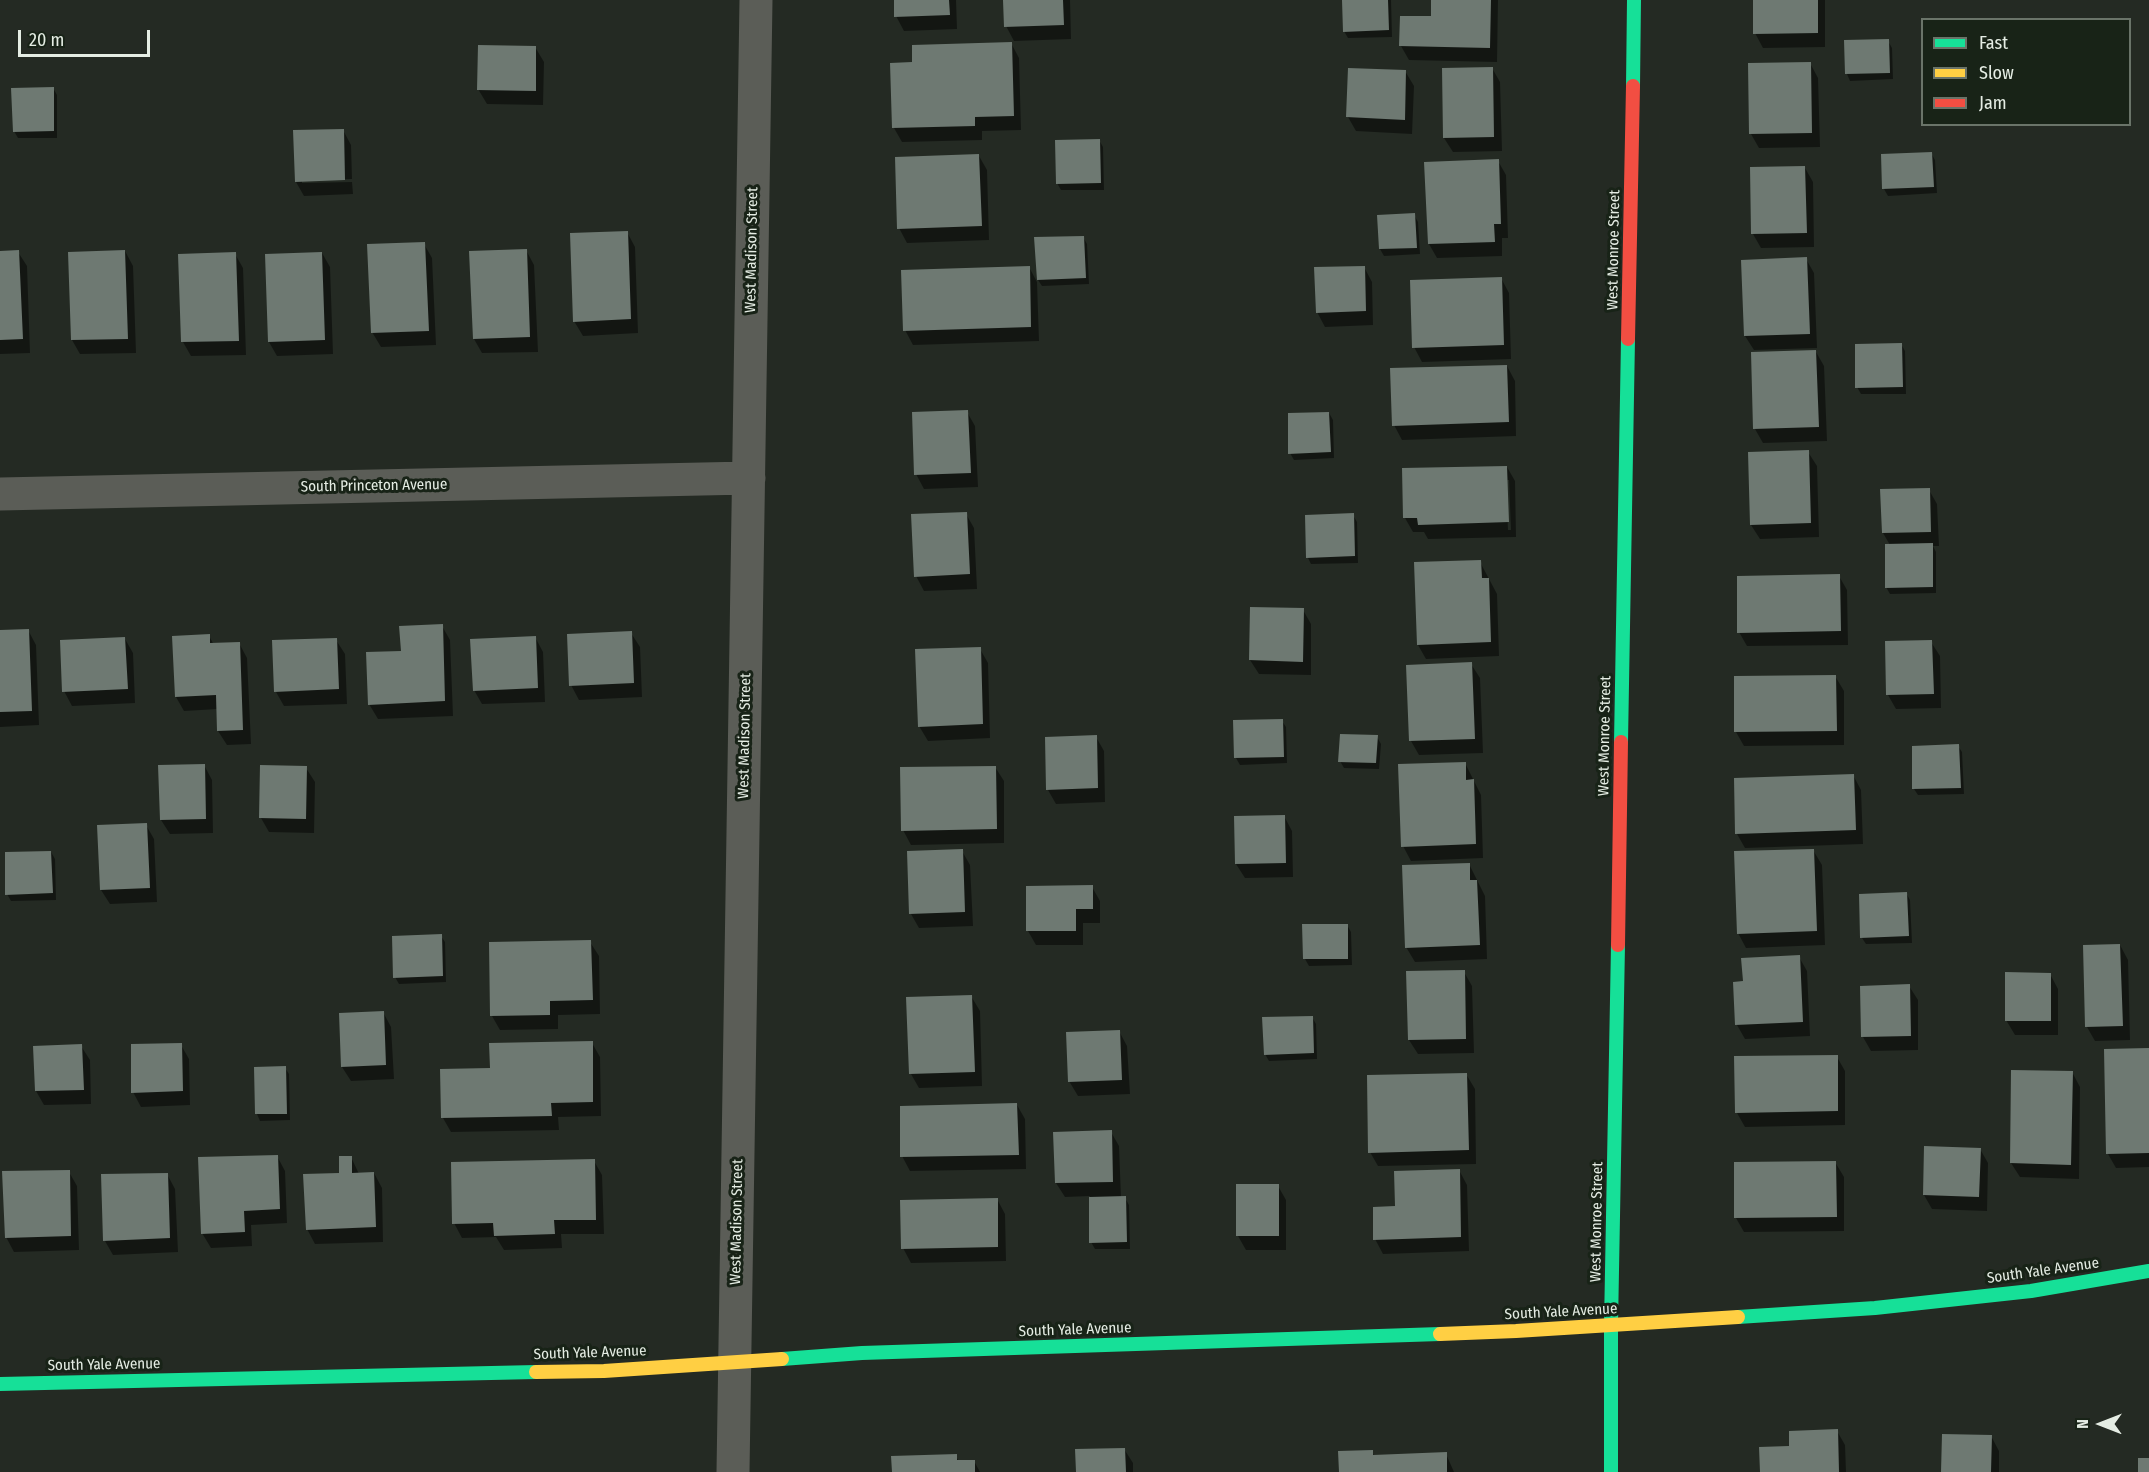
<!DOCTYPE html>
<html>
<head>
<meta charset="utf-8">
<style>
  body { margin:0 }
  #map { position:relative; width:2149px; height:1472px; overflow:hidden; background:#242a23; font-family:"Fira Sans Condensed",sans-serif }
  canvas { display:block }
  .legend { position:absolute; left:1921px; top:18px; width:210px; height:108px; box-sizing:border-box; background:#182317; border:2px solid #6a7469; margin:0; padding:8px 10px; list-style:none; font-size:18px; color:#e5ede4 }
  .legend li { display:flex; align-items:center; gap:12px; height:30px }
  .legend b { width:30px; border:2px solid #6a7469 }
  .north { position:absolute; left:2071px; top:1394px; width:60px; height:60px; -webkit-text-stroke:4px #182317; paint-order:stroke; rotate:270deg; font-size:16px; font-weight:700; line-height:24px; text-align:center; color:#e5ede4 }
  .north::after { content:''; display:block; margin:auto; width:21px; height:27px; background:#e5ede4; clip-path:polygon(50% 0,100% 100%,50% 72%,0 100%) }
  .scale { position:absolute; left:18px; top:30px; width:132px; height:27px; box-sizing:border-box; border:3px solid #e5ede4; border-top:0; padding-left:8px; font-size:18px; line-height:21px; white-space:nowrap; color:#e5ede4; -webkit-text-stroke:4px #182317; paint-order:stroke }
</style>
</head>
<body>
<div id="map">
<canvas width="2149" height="1472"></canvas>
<ul class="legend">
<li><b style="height:8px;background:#16e098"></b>Fast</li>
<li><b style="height:8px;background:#ffcf43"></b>Slow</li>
<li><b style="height:8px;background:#f24e42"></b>Jam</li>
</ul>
<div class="north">N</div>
<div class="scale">20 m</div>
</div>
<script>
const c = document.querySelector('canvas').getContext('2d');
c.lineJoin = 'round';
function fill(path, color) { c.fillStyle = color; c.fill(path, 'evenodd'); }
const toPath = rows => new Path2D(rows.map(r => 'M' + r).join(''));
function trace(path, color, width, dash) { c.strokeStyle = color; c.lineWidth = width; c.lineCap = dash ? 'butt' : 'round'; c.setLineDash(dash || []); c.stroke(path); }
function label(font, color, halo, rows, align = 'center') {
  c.font = font + ' "Fira Sans Condensed",sans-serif'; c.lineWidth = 6; c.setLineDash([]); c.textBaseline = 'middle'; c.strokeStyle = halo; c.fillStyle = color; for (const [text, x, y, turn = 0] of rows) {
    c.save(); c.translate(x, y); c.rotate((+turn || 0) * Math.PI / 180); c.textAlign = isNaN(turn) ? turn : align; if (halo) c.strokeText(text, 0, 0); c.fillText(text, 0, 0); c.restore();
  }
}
fill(toPath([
  [895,0,956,0,957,29,904,31,896,16],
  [1005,0,1070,0,1071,39,1014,41,1006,26],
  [1344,0,1391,0,1392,37,1348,38,1344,31],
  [1432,0,1498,0,1497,62,1409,60,1401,46,1432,18],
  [1755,0,1825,0,1825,47,1763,48,1755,33],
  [1888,41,1892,48,1893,79,1850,81,1847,74],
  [1011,43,1019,58,1021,130,982,131,982,140,902,142,894,128,892,64,914,63],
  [535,47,544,62,543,105,487,104,478,89],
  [1810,63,1818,78,1820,147,1759,148,1751,134,1749,65],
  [1492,68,1500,82,1502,151,1453,152,1444,138],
  [1405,71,1414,86,1412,134,1356,131,1348,117],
  [53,88,57,95,57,138,18,138,14,131],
  [343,130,351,145,352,179,302,180,302,183,352,182,353,194,304,196,296,182],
  [1099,140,1103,147,1104,190,1061,190,1057,183],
  [1931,153,1935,160,1937,193,1888,196,1884,189],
  [979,156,987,170,989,240,907,243,899,228],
  [1498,161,1506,175,1508,238,1502,238,1502,256,1437,258,1429,244,1425,163],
  [1805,168,1813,182,1814,247,1761,248,1753,234],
  [1414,215,1418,222,1420,254,1384,256,1380,249],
  [627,232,635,247,638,333,583,336,574,321],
  [1083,237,1087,244,1089,284,1042,286,1038,280],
  [424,244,432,258,436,345,381,347,372,332],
  [526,250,534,265,538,352,482,353,474,339],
  [125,251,133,266,136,353,80,354,72,340],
  [18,252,27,266,30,353,0,354,0,253],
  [322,253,330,267,333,354,277,356,269,342,266,255],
  [235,254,243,268,246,355,191,356,183,342,180,256],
  [1806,259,1814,273,1817,348,1754,350,1745,336],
  [1029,267,1037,282,1039,341,913,345,905,330],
  [1364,267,1372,282,1373,325,1325,327,1317,312],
  [1501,278,1509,293,1511,359,1422,362,1414,347],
  [1901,344,1905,351,1906,394,1861,394,1857,387],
  [1816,352,1824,366,1827,441,1763,443,1755,429,1752,354],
  [1507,366,1515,381,1516,436,1402,440,1394,425],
  [967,412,975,426,978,487,924,489,916,474],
  [1329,413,1333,420,1334,458,1294,460,1290,453],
  [1808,452,1817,466,1819,537,1760,539,1751,525],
  [1507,467,1515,481,1516,537,1428,539,1424,532,1413,532,1405,518],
  [1506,480,1509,480,1511,530,1508,530],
  [1929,490,1937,504,1939,546,1933,546,1936,552,1936,593,1890,594,1886,587,1890,545,1883,533,1882,491],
  [966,514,974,528,977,589,924,591,916,576],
  [1353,515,1357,522,1358,563,1311,564,1308,558],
  [1480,562,1497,594,1499,656,1426,659,1418,645],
  [1839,576,1847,590,1848,645,1747,646,1739,632],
  [1303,610,1311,624,1311,675,1259,674,1250,660],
  [442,626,450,640,453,716,378,719,369,704,402,653],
  [28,630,36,645,39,725,0,727,0,631],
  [631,633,640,647,642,697,579,700,571,685],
  [209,636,214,645,239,643,247,658,251,744,227,745,218,731,218,709,184,711,176,697],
  [535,637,543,652,545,702,482,704,474,690],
  [125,639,133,653,135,703,72,706,64,691],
  [336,640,345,654,347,704,284,706,276,692],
  [1931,642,1940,656,1941,708,1896,709,1888,695,1886,643],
  [980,649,988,663,990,738,928,741,919,726],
  [1471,664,1480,678,1483,753,1419,755,1411,741,1408,666],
  [1835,676,1844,691,1844,745,1744,746,1736,732],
  [1282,721,1286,727,1287,763,1240,765,1236,758,1234,722],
  [1096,737,1104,751,1105,802,1056,804,1048,790],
  [1377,737,1381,744,1379,769,1344,768,1340,761],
  [1958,746,1962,752,1964,794,1918,795,1914,789],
  [1465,763,1481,795,1483,858,1411,861,1403,846],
  [204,765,212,780,213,833,170,834,161,820],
  [995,767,1004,781,1004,843,911,845,903,830],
  [306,768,315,782,314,833,269,832,261,818],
  [1853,775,1861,790,1863,844,1745,848,1737,834],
  [1284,816,1292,831,1293,877,1245,878,1236,864],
  [146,825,154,839,157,902,110,904,101,890],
  [1813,850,1822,865,1825,945,1746,948,1738,933],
  [962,851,970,865,973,926,919,928,911,914,908,853],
  [51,852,55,859,56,900,11,901,7,894],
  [1469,864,1485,896,1487,959,1415,962,1406,947],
  [1092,887,1100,901,1100,923,1083,923,1083,945,1036,945,1028,931],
  [1906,893,1910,900,1912,943,1866,944,1862,938],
  [1347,925,1351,932,1352,965,1309,966,1305,959],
  [441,936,445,942,446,982,399,984,395,977],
  [590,942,599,956,600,1014,558,1015,558,1029,500,1030,492,1016],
  [2120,945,2128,960,2130,1040,2095,1041,2087,1027],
  [1799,957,1807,971,1810,1036,1745,1039,1737,1025,1744,983],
  [1464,972,1472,986,1474,1053,1418,1054,1409,1040],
  [2050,974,2058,989,2058,1035,2015,1035,2006,1020],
  [1909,986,1918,1000,1918,1050,1871,1051,1863,1037],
  [971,996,980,1011,982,1086,919,1088,911,1074],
  [383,1012,391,1027,394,1079,351,1081,342,1067],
  [1312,1017,1316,1024,1317,1059,1269,1061,1265,1054],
  [1119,1031,1127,1046,1130,1094,1078,1096,1069,1081],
  [592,1043,600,1057,601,1116,558,1117,559,1130,451,1132,443,1118,492,1070],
  [181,1045,189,1059,190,1105,141,1107,133,1092],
  [81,1046,90,1060,91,1104,44,1105,36,1091],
  [2149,1050,2149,1167,2116,1168,2108,1154],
  [1837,1057,1845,1071,1845,1125,1745,1127,1737,1113],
  [285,1068,289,1074,290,1120,260,1121,257,1114],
  [2013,1071,2072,1072,2080,1087,2079,1179,2020,1177,2011,1163],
  [1466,1074,1475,1089,1476,1164,1378,1166,1370,1152],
  [1017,1105,1025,1119,1026,1169,910,1171,902,1156],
  [1111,1132,1119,1146,1121,1198,1125,1198,1129,1205,1130,1249,1095,1249,1091,1242,1090,1196,1065,1197,1056,1183],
  [1980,1149,1988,1163,1987,1211,1932,1209,1924,1195],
  [277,1156,285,1171,287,1223,251,1225,252,1246,211,1248,202,1233],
  [351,1157,359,1174,374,1173,382,1188,383,1242,315,1244,307,1229],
  [594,1161,602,1175,604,1234,561,1234,562,1248,504,1250,496,1237,462,1238,454,1223],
  [1835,1162,1844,1177,1844,1231,1744,1232,1736,1218],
  [1459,1170,1467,1185,1469,1251,1383,1254,1375,1239,1396,1208],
  [69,1172,77,1186,79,1250,14,1252,6,1237],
  [167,1174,175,1189,178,1252,113,1255,105,1241],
  [1278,1186,1286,1200,1286,1250,1246,1250,1238,1236],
  [997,1199,1005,1214,1006,1261,911,1263,903,1248],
  [1837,1431,1845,1445,1846,1472,1761,1472,1790,1448],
  [1991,1436,1999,1451,1999,1472,1942,1472],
  [1124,1449,1133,1463,1133,1472,1077,1472],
  [1372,1452,1374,1456,1446,1454,1454,1472,1340,1472],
  [956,1456,959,1462,974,1461,980,1472,893,1472]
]), '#0007');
fill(toPath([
  [894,0,949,0,950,15,894,17],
  [1003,0,1063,0,1064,25,1004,27],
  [1342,0,1388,0,1389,30,1343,32],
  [1431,0,1491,0,1490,48,1399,46,1400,16,1431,16],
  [1753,0,1818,0,1818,33,1753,34],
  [1889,39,1890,73,1845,74,1844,40],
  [1012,42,1014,116,975,117,975,126,892,128,890,63,912,62,912,45],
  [478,45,536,46,536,91,477,90],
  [1811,62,1812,133,1749,134,1748,63],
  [1493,67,1494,137,1443,138,1442,68],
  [1348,68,1406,70,1405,120,1346,117],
  [54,87,54,131,13,132,11,88],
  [344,129,345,180,295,182,293,130],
  [1100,139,1101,183,1056,184,1055,140],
  [1932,152,1934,187,1882,189,1881,154],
  [979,154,982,226,897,229,895,157],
  [1499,159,1501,224,1494,224,1495,242,1428,244,1424,162],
  [1805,166,1807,233,1751,234,1750,167],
  [1415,213,1417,248,1379,249,1377,215],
  [628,231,631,319,573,322,570,233],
  [1084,236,1086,278,1037,280,1034,237],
  [425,242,429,331,371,333,367,244],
  [527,249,530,337,473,339,469,251],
  [19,250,23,339,0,340,0,251],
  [125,250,128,339,71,340,68,252],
  [236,252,239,341,181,342,178,254],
  [322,252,325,340,268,342,265,254],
  [1807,257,1810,334,1744,336,1741,260],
  [1030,266,1031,327,903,331,901,270],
  [1365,266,1366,311,1316,313,1314,267],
  [1502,277,1504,345,1412,348,1410,280],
  [1902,343,1903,387,1855,388,1855,344],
  [1816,350,1819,427,1753,429,1751,352],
  [1507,365,1509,422,1392,426,1390,368],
  [968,410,971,473,914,475,912,412],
  [1329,412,1331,452,1288,454,1288,413],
  [1809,450,1811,523,1750,525,1748,452],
  [1507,466,1509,522,1418,525,1417,518,1403,518,1402,468],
  [1930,488,1931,532,1882,533,1880,489],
  [967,512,970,574,914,577,911,514],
  [1354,513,1355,556,1306,558,1305,515],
  [1933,543,1933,587,1885,588,1885,544],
  [1481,560,1482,578,1489,578,1491,642,1417,645,1414,562],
  [1840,574,1841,631,1737,633,1737,576],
  [1250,607,1304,608,1303,662,1249,660],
  [443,624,445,701,368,705,366,652,401,651,399,626],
  [29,629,32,711,0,712,0,630],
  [632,631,634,683,569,686,567,634],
  [210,634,210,643,240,642,243,730,217,731,216,695,175,697,172,636],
  [536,636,538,688,473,691,470,639],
  [125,637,128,689,62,692,60,640],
  [337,638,339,689,274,692,272,640],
  [1932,640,1934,694,1886,695,1885,641],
  [981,647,983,724,918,727,915,649],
  [1472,662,1475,739,1409,741,1406,665],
  [1836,675,1837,731,1734,732,1734,676],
  [1283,719,1284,757,1234,758,1233,720],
  [1340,734,1378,735,1376,763,1338,762],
  [1097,735,1098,788,1046,790,1045,737],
  [1959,744,1961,788,1912,789,1912,746],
  [1466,762,1466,780,1474,779,1476,844,1401,847,1398,764],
  [205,764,206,819,160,820,158,765],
  [260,765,307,766,306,819,259,818],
  [996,766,997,829,901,831,900,767],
  [1854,774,1856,830,1735,834,1734,778],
  [1285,815,1286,863,1235,864,1234,816],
  [147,823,150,888,100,890,97,825],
  [963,849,965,912,909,914,907,851],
  [1814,849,1817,931,1737,934,1734,851],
  [51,851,53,893,5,895,5,852],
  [1470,863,1470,880,1477,880,1480,945,1405,948,1402,865],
  [1093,885,1093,909,1076,909,1076,931,1026,931,1026,886],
  [1907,892,1909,936,1860,938,1859,894],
  [1302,924,1348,924,1348,959,1303,959],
  [442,934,443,976,393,978,392,936],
  [591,940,593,1000,550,1001,550,1015,490,1016,489,942],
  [2120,944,2123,1026,2085,1027,2083,945],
  [1800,955,1803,1022,1735,1025,1733,982,1743,981,1741,958],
  [1465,970,1466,1039,1408,1040,1406,971],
  [2005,972,2051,973,2051,1021,2005,1021],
  [1910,984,1911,1036,1861,1037,1860,986],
  [972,995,975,1072,909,1074,906,997],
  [384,1011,386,1065,341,1067,339,1013],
  [1313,1016,1314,1053,1264,1055,1262,1017],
  [1120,1030,1122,1080,1068,1082,1066,1032],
  [593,1041,593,1102,551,1103,552,1116,441,1118,440,1069,490,1068,489,1043],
  [182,1043,183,1091,131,1093,131,1044],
  [82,1044,84,1090,35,1091,33,1046],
  [2149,1048,2149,1153,2106,1154,2104,1049],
  [1838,1055,1838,1111,1735,1113,1734,1056],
  [286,1066,287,1114,255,1114,254,1067],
  [2011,1070,2073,1071,2071,1165,2010,1163],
  [1467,1073,1469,1150,1368,1153,1367,1075],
  [1017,1103,1019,1155,900,1157,900,1106],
  [1112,1130,1113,1182,1055,1183,1053,1132],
  [1924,1146,1981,1148,1979,1197,1923,1195],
  [278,1155,280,1209,244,1211,245,1232,201,1234,198,1157],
  [339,1156,352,1156,352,1173,374,1172,376,1227,306,1230,303,1174,339,1173],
  [595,1159,596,1220,554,1220,555,1234,494,1236,493,1223,452,1224,451,1162],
  [1836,1161,1837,1217,1734,1218,1734,1162],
  [1460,1169,1461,1237,1373,1240,1373,1207,1395,1206,1394,1171],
  [70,1170,71,1236,5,1238,2,1171],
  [168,1173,170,1238,103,1241,101,1174],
  [1236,1184,1279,1184,1279,1236,1236,1236],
  [1126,1196,1127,1242,1089,1243,1089,1197],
  [998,1198,998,1247,901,1249,900,1200],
  [1838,1429,1839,1472,1760,1472,1759,1447,1789,1446,1789,1431],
  [1942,1434,1992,1435,1991,1472,1941,1472],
  [1125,1448,1126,1472,1076,1472,1075,1449],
  [1373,1450,1373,1455,1447,1452,1447,1472,1339,1472,1338,1451],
  [957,1454,957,1460,975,1460,975,1472,892,1472,891,1456],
  [2138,1458,2149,1458,2149,1472,2138,1472]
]), '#6e7972');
trace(toPath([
  [0,494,749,478],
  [733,1472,756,0]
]), '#5b5d57', 33);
trace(toPath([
  [1633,86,1634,0],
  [1621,742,1628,339],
  [1738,1317,1875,1308,2031,1291,2149,1271],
  [782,1359,862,1353,1440,1334],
  [0,1384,536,1372],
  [1611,1472,1611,1325,1618,945]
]), '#16e098', 14);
trace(toPath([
  [1440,1334,1516,1331,1738,1317],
  [536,1372,604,1371,782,1359]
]), '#ffcf43', 14);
trace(toPath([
  [1628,339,1633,86],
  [1618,945,1621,742]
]), '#f24e42', 14);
label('15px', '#e5ede4', '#182317', [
  ["West Madison Street",752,250,-89],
  ["West Monroe Street",1614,250,-89],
  ["South Princeton Avenue",374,486,-1],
  ["West Madison Street",745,736,-89],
  ["West Monroe Street",1605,736,-89],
  ["West Madison Street",737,1222,-89],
  ["West Monroe Street",1597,1222,-89],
  ["South Yale Avenue",2043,1271,-8],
  ["South Yale Avenue",1561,1312,-3],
  ["South Yale Avenue",1075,1330,-2],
  ["South Yale Avenue",590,1353,-2],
  ["South Yale Avenue",104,1365,-1]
]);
</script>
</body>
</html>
